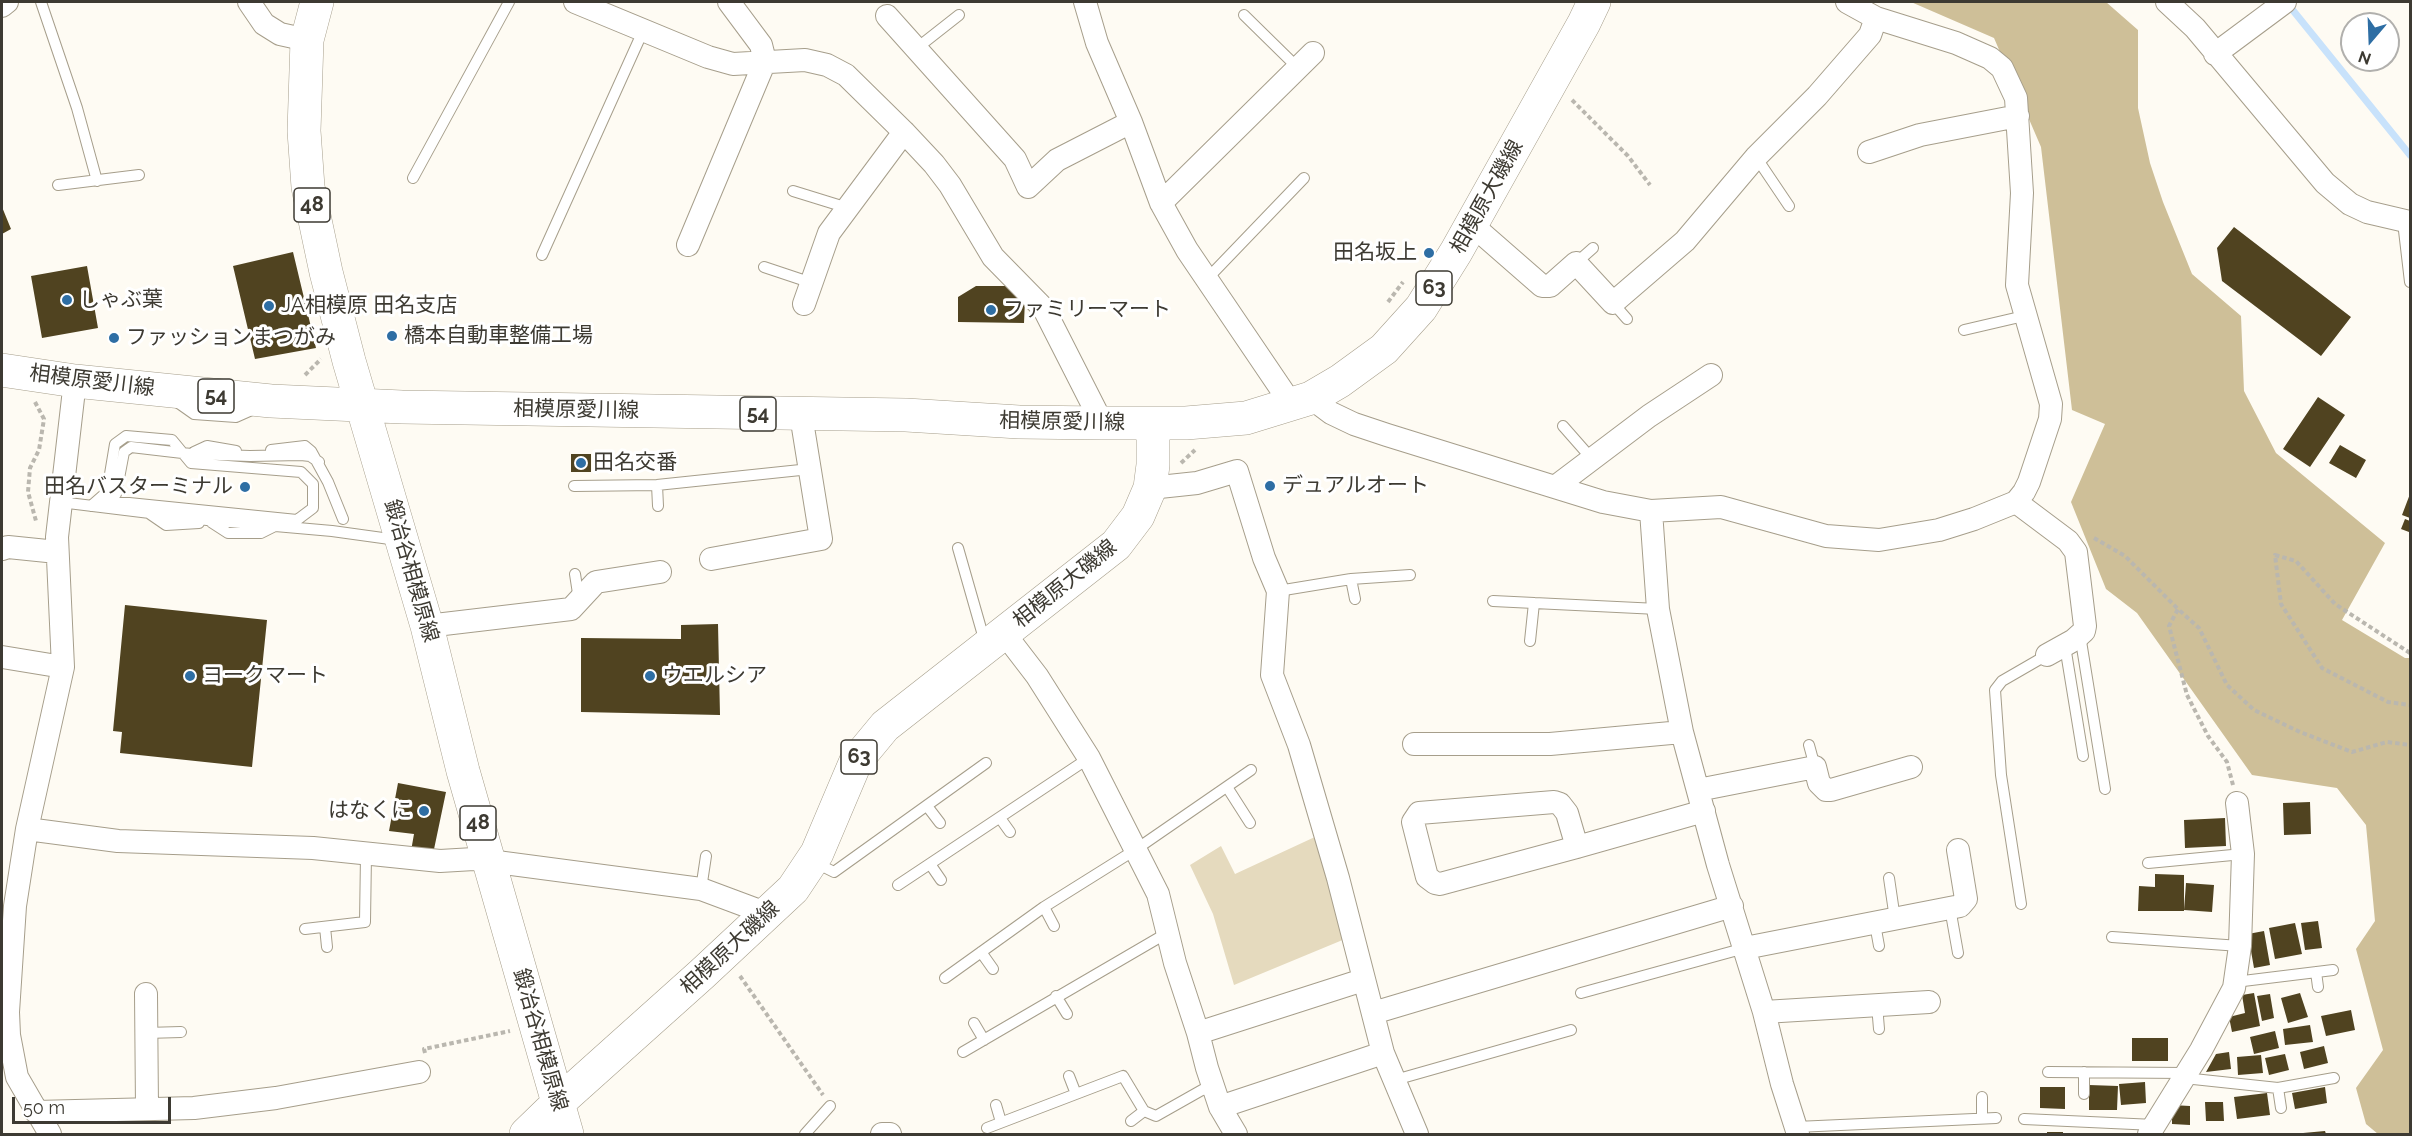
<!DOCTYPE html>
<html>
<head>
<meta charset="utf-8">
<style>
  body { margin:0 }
  #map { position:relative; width:2412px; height:1136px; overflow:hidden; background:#fefbf3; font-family:Raleway,sans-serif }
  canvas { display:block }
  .frame { position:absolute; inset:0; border:3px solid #3d3a32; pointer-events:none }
  .north { position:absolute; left:2340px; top:12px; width:60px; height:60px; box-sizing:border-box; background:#fff; border:2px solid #b1b0ad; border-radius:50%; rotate:199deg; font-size:16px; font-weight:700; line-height:24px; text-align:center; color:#3d3a32 }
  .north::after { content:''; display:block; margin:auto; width:21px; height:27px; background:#2e6ea4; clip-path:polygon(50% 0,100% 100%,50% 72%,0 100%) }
  .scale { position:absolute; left:12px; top:1097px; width:159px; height:27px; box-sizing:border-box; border:3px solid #3d3a32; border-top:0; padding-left:8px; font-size:18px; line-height:21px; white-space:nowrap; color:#3d3a32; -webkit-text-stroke:4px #fff; paint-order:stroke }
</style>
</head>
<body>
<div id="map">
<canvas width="2412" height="1136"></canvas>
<div class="frame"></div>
<div class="north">N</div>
<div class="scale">50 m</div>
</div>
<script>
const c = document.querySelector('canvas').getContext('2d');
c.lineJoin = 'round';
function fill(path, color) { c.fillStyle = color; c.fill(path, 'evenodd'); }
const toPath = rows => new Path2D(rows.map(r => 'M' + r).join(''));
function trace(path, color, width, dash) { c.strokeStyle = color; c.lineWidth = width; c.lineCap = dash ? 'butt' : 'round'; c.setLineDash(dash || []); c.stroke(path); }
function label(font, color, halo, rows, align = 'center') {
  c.font = font + ' Raleway,"Noto Sans JP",sans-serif'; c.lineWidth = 6; c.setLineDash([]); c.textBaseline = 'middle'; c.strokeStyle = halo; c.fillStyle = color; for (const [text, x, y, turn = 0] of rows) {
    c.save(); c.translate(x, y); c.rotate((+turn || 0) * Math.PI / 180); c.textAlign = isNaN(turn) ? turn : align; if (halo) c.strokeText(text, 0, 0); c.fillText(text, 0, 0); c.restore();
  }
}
fill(toPath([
  [1317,836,1345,939,1234,985,1213,914,1190,865,1221,846,1235,874]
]), '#e5dabe');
fill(toPath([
  [1911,2,2106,2,2138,30,2138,108,2150,163,2163,202,2192,274,2241,316,2244,391,2276,453,2385,543,2342,620,2405,658,2410,658,2410,1134,2378,1134,2366,1124,2356,1088,2383,1050,2356,949,2375,921,2366,825,2337,788,2252,775,2137,613,2106,589,2071,502,2105,424,2072,410,2041,147,1994,38]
]), '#cebf98');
trace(toPath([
  [2287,3,2410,155]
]), '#c8e2fb', 7);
fill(toPath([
  [2,207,11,229,2,234],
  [2234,227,2351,317,2321,356,2222,281,2217,248],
  [293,252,316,348,255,359,233,266],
  [87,266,98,328,42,338,31,276],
  [976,286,1008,286,1025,299,1024,323,958,322,958,297],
  [2318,397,2345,415,2310,467,2283,449],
  [2340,445,2366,460,2356,478,2329,463],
  [571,454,591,454,591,472,571,472],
  [2410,494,2410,518,2402,515],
  [2405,519,2410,521,2409,532,2401,529],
  [125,605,267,620,252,767,120,753,122,732,113,731],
  [718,624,720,715,581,712,581,638,681,639,681,625],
  [398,783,446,792,433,854,411,851,414,834,389,831],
  [2310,802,2311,834,2284,835,2283,803],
  [2225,818,2226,846,2185,848,2184,820],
  [2155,874,2184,875,2184,911,2138,911,2139,886,2155,887],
  [2186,883,2214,885,2212,912,2184,910],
  [2318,921,2322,948,2305,950,2301,923],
  [2295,923,2302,954,2275,959,2269,928],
  [2264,931,2270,965,2254,968,2248,934],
  [2254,993,2260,1026,2232,1032,2229,1017,2245,1013,2242,995],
  [2300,993,2308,1017,2288,1023,2281,998],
  [2270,994,2274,1018,2262,1021,2257,996],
  [2351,1010,2355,1030,2326,1036,2321,1016],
  [2310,1025,2313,1042,2285,1045,2283,1029],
  [2275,1031,2279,1048,2254,1054,2250,1037],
  [2132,1038,2168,1038,2168,1061,2132,1061],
  [2324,1046,2328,1063,2304,1069,2300,1052],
  [2229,1052,2231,1069,2206,1072,2216,1054],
  [2285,1054,2289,1070,2269,1075,2265,1058],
  [2261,1055,2263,1073,2238,1075,2237,1057],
  [2145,1082,2146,1103,2121,1105,2119,1084],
  [2089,1085,2118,1086,2117,1110,2089,1110],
  [2040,1087,2065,1087,2065,1109,2040,1108],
  [2325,1087,2327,1103,2295,1109,2292,1093],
  [2267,1093,2270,1115,2237,1119,2234,1097],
  [2205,1102,2223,1102,2224,1121,2206,1121],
  [2172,1105,2190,1106,2190,1125,2172,1124],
  [2325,1131,2326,1134,2303,1134,2303,1133],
  [2047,1132,2063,1132,2063,1134,2047,1134]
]), '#504320');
const lane = toPath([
  [41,2,77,108,97,181],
  [1244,15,1298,68],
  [917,48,959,15],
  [1756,157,1789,206],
  [413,178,509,2],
  [58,185,139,175],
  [793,191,848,208],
  [2403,222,2410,282],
  [542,255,643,31],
  [1576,263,1593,248],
  [764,267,812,283],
  [1207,279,1304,178],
  [1613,303,1627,319],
  [1964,330,2024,316],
  [177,402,194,414,236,417,254,409],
  [1563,426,1592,459],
  [271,450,305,446,311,451,328,482,343,519],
  [194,452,207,446,236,451],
  [657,485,658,506],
  [574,486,657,485,810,469],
  [60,502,207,520,332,531,397,540],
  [104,505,116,494,124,452,131,447,191,454,250,456,301,455,310,456,319,462],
  [91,506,107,492,115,444,126,436,172,440,191,463,301,472,313,484,313,508,297,520,129,503,116,503,110,508],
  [150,514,166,525,199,523],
  [211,522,228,533,261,533,275,526],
  [958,548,982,632,989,641],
  [575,574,579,600],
  [1351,579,1355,599],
  [1278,591,1351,579,1410,575],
  [1493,601,1658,609],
  [2080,635,2105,789],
  [1530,641,1534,603],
  [2065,646,2083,756],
  [1809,745,1815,767],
  [1227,787,1250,823],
  [927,806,940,823],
  [1000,818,1010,832],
  [816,863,834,872,986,763],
  [2148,863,2243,854],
  [930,864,941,880],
  [1889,878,1895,919],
  [898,885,1089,758],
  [701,889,706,856],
  [2021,904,2001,775,1995,690,2002,681,2047,655],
  [1044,907,1054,926],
  [1950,908,1958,953],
  [1875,924,1879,946],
  [325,927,327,947],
  [305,929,365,922,366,855],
  [2112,937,2240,946],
  [981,952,993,969],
  [2316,972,2318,987],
  [945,978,1044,907,1135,850,1251,770],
  [2235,982,2333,970],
  [1581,993,1745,948],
  [1056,996,1067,1014],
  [1877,1005,1879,1029],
  [974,1023,984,1040],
  [146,1033,181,1032],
  [963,1052,1167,933],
  [2048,1072,2187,1073],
  [1069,1076,1076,1094],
  [2184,1078,2278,1088,2334,1078],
  [1395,1080,1571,1030],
  [2278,1088,2281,1108],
  [2084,1094,2084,1072],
  [1982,1097,1982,1118],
  [996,1105,1001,1122],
  [2024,1119,2155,1125],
  [1131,1121,1144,1111],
  [1796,1127,1996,1118],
  [987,1128,1123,1076,1144,1111,1156,1116,1202,1090,1214,1088],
  [805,1134,830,1106]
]);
const street = toPath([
  [249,2,264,24,280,34,307,40],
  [575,2,708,57,733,64,805,60,827,65,846,75,904,132,934,164,950,185,993,257,1044,309,1102,423],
  [1085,2,1097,43,1131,122,1161,203,1187,250,1292,405],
  [2167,2,2195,28,2325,183,2350,204,2367,212,2410,222],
  [2,6,7,2],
  [887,16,1015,159,1028,187,1057,160,1131,122],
  [2215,54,2285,2],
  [1869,152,1920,135,2018,116],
  [1161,203,1313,53],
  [1471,224,1542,286,1550,286,1576,263,1613,303,1685,241,1756,157,1817,96,1870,35,1876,18,1847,2],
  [688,245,765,61,761,45,729,2],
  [804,304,829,233,904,132],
  [1311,398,1331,413,1354,424,1387,435,1603,502,1651,511,1658,609,1682,732,1718,865,1764,1012,1782,1084,1798,1134],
  [1555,487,1649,416,1711,375],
  [1150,488,1197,483,1237,471,1264,558,1278,591,1272,675,1299,745,1338,878,1383,1053,1417,1134],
  [2016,502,2068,541,2076,552,2085,626,2084,631,2074,640,2047,655],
  [1651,511,1721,507,1826,536,1879,540,1939,530,1974,519,2016,502,2024,492,2029,482,2050,419,2051,404,2017,285,2022,193,2016,98,2002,68,1990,58,1956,43,1876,18],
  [2,549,8,547,57,552],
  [711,559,821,539,801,415],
  [427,626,571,609,596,582,660,572],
  [1004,633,1037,676,1089,758,1158,894,1175,963,1198,1033,1207,1068,1220,1107,1236,1134],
  [2,657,63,667],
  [1414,744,1550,744,1682,732],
  [1698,790,1815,767,1819,783,1826,790,1831,790,1911,767],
  [27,829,118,841,313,848,440,861,474,859,701,889,768,914],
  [1577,847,1567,813,1560,804,1554,802,1419,813,1413,822,1427,877,1435,883,1440,884,1577,847,1704,811],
  [1745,948,1960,906,1966,899,1958,850],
  [146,994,147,1108],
  [1764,1012,1929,1002],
  [1373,1013,1732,906],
  [1198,1033,1363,980],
  [1220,1107,1383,1053],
  [36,1112,194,1108,276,1098,419,1072],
  [50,1134,17,1077,9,1035,8,1012,15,906,27,829,63,667,57,537,75,381],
  [882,1134,890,1134],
  [2149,1134,2201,1050,2234,988,2240,946,2243,854,2237,803]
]);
const primary = toPath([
  [317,2,307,40,304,131,308,187,326,272,349,361,427,626,463,771,567,1134],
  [2,370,75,381,271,401,402,407,906,415,1019,422,1102,423,1186,423,1246,418,1311,398,1340,381,1384,349,1421,308,1456,252,1584,23,1594,2],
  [526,1134,558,1103,702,974,793,889,817,853,856,761,885,726,1116,545,1138,516,1150,488,1153,465,1153,423]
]);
trace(lane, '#a69e8b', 12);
trace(street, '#a69e8b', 24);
trace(primary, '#a69e8b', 34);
trace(toPath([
  [1572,100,1628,156,1650,185],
  [1388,302,1403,282],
  [305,375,321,359],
  [35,402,44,419,39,450,30,468,28,492,36,521],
  [1181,463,1195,450],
  [2094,538,2125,556,2178,609],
  [2410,653,2335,604,2296,561,2275,555,2281,604,2322,668,2388,702,2410,705],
  [2233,785,2227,762,2208,736,2187,695,2169,626,2178,609,2199,628,2227,685,2254,710,2300,732,2352,752,2387,742,2410,745],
  [740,976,823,1095],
  [425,1053,424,1049,510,1031]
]), '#bab7af', 4, [4.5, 3]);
trace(lane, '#fff', 10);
trace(street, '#fff', 22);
trace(primary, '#fff', 33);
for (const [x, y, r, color] of [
  [1429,253,6,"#2e6ea4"],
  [67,300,6,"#2e6ea4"],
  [269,306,6,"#2e6ea4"],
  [991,310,6,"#2e6ea4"],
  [392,336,6,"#2e6ea4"],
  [114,338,6,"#2e6ea4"],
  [581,463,6,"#2e6ea4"],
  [1270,486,6,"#2e6ea4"],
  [245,487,6,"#2e6ea4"],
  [190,676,6,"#2e6ea4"],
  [650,676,6,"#2e6ea4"],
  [424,811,6,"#2e6ea4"]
]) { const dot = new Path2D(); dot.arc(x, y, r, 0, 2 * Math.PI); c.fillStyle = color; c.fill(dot); trace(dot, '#fff', 2); }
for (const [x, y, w] of [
  [312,205,36],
  [1434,288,36],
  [216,396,36],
  [758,414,36],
  [859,757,36],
  [478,823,36]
]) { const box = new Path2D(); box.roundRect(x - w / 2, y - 17, w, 34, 4.5); c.fillStyle = '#fff'; c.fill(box); trace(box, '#3d3a32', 1.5); }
label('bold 20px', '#3d3a32', null, [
  ["48",312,205],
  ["63",1434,288],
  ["54",216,396],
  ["54",758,414],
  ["63",859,757],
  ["48",478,823]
]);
label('21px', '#3d3a32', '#fff', [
  ["相模原大磯線",1487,197,-61],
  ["相模原愛川線",92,381,7],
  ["相模原愛川線",576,410,1],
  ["相模原愛川線",1062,422,1],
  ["鍛冶谷相模原線",411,571,74],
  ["相模原大磯線",1065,584,-39],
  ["相模原大磯線",730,948,-43],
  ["鍛冶谷相模原線",540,1040,74]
]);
label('21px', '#3d3a32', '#fff', [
  ["田名坂上",1417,253,"right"],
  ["しゃぶ葉",79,300],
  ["JA相模原 田名支店",281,306],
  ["ファミリーマート",1003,310],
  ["橋本自動車整備工場",404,336],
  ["ファッションまつがみ",126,338],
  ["田名交番",593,463],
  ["デュアルオート",1282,486],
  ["田名バスターミナル",233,487,"right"],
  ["ヨークマート",202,676],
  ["ウエルシア",662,676],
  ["はなくに",412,811,"right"]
], 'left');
</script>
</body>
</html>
